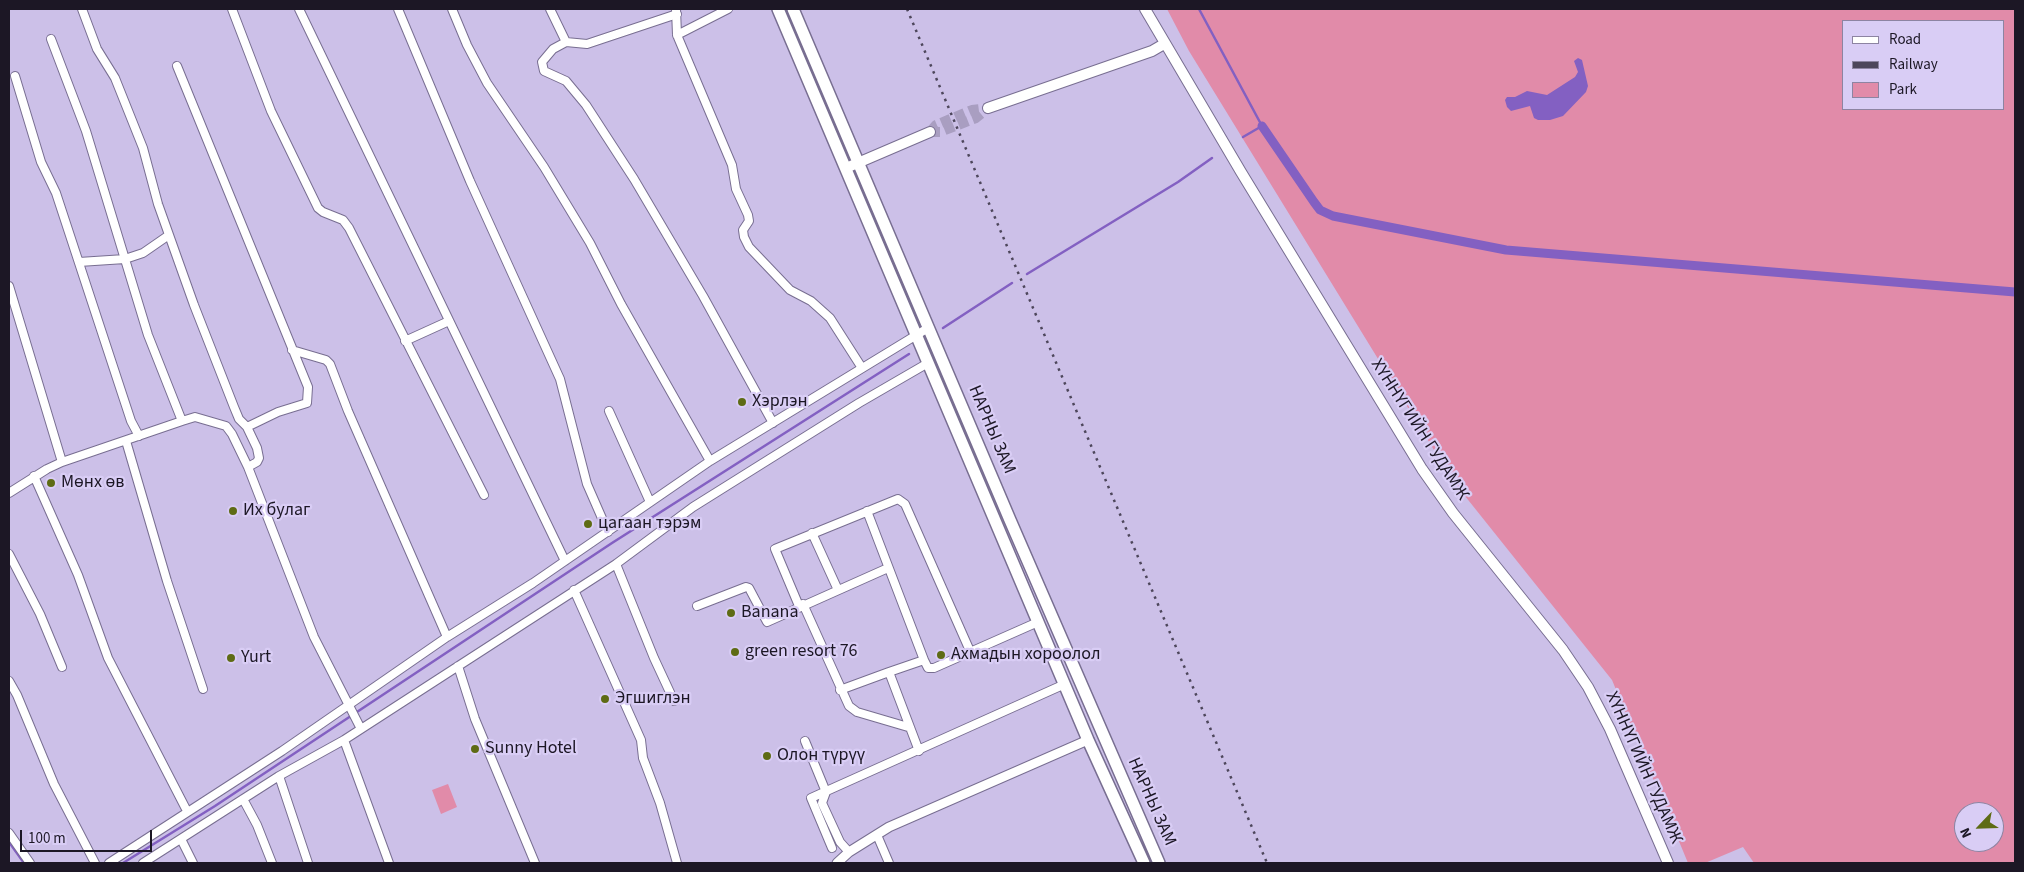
<!DOCTYPE html>
<html>
<head>
<meta charset="utf-8">
<style>
  body { margin:0 }
  #map { position:relative; width:2024px; height:872px; overflow:hidden; background:#ccc0e8; font-family:"Source Sans 3",sans-serif }
  canvas { display:block }
  .frame { position:absolute; inset:0; border:10px solid #1c1725; pointer-events:none }
  .legend { position:absolute; left:1842px; top:20px; width:162px; height:90px; box-sizing:border-box; background:#d9cdf5; border:1px solid #8d84a2; margin:0; padding:6px 9px; list-style:none; font-size:15px; color:#1c1725 }
  .legend li { display:flex; align-items:center; gap:10px; height:25px }
  .legend b { width:25px; border:1px solid #8d84a2 }
  .north { position:absolute; left:1954px; top:802px; width:50px; height:50px; box-sizing:border-box; background:#d9cdf5; border:1px solid #8d84a2; border-radius:50%; rotate:246deg; font-size:14px; font-weight:700; line-height:20px; text-align:center; color:#1c1725 }
  .north::after { content:''; display:block; margin:auto; width:18px; height:22px; background:#5e6b14; clip-path:polygon(50% 0,100% 100%,50% 72%,0 100%) }
  .scale { position:absolute; left:20px; top:830px; width:132px; height:22px; box-sizing:border-box; border:2px solid #1c1725; border-top:0; padding-left:6px; font-size:15px; line-height:18px; white-space:nowrap; color:#1c1725; -webkit-text-stroke:4px #d9cdf5; paint-order:stroke }
</style>
</head>
<body>
<div id="map">
<canvas width="2024" height="872"></canvas>
<div class="frame"></div>
<ul class="legend">
<li><b style="height:6px;background:#fff"></b>Road</li>
<li><b style="height:6px;background:#4d465b"></b>Railway</li>
<li><b style="height:14px;background:#e18ba9"></b>Park</li>
</ul>
<div class="north">N</div>
<div class="scale">100 m</div>
</div>
<script>
const c = document.querySelector('canvas').getContext('2d');
c.lineJoin = 'round';
function fill(path, color) { c.fillStyle = color; c.fill(path, 'evenodd'); }
const toPath = rows => new Path2D(rows.map(r => 'M' + r).join(''));
function trace(path, color, width, dash) { c.strokeStyle = color; c.lineWidth = width; c.lineCap = dash ? 'butt' : 'round'; c.setLineDash(dash || []); c.stroke(path); }
function label(font, color, halo, rows, align = 'center') {
  c.font = font + ' "Source Sans 3",sans-serif'; c.lineWidth = 4.5; c.setLineDash([]); c.textBaseline = 'middle'; c.strokeStyle = halo; c.fillStyle = color; for (const [text, x, y, turn = 0] of rows) {
    c.save(); c.translate(x, y); c.rotate((+turn || 0) * Math.PI / 180); c.textAlign = isNaN(turn) ? turn : align; if (halo) c.strokeText(text, 0, 0); c.fillText(text, 0, 0); c.restore();
  }
}
fill(toPath([
  [1167,9,2015,9,2015,863,1754,863,1743,847,1705,863,1688,863,1612,680,1453,481,1189,51],
  [1843,21,2003,21,2003,109,1843,109],
  [1964,812,1994,812,1994,842,1964,842],
  [448,784,457,807,441,814,432,790]
]), '#e18ba9');
fill(toPath([
  [1578,58,1582,60,1588,86,1586,92,1563,116,1550,120,1538,120,1534,118,1530,106,1511,111,1507,107,1505,100,1507,97,1515,97,1527,91,1547,95,1575,77,1578,72,1574,61]
]), '#8360c2');
trace(toPath([
  [1199,9,1262,126,1243,137],
  [1027,274,1178,182,1212,158],
  [943,328,1012,283],
  [9,842,24,863],
  [123,863,215,806,612,543,909,354]
]), '#8360c2', 2.5);
trace(toPath([
  [1262,126,1314,202,1320,210,1333,216,1506,250,2015,292]
]), '#8360c2', 9);
trace(toPath([
  [930,132,936,125,972,110,988,108],
  [930,132,940,132,976,118,987,109]
]), '#a99ec1', 10, [10, 5]);
const minor = toPath([
  [82,9,97,49,115,78,143,148,158,204,194,305,234,407,239,419,247,427,257,448,259,458,257,462,248,467],
  [232,9,271,111,318,208,323,212,343,220,349,228,484,495],
  [299,9,565,561],
  [398,9,470,181,560,379,587,484,608,532],
  [452,9,467,45,487,83,544,167,590,243,621,304,710,461],
  [550,9,566,42],
  [676,9,677,35,728,9],
  [677,14,587,44,566,42,553,49,542,62,544,71,566,81,586,105,634,179,703,296,773,423],
  [677,35,732,165,736,189,748,215,749,221,743,230,744,237,749,247,790,290,811,301,830,318,862,368],
  [51,39,86,131,148,335,182,421],
  [177,66,308,387,307,403,278,412,247,427],
  [15,76,41,162,56,193,131,421,139,436],
  [79,262,125,259,143,253,169,235],
  [9,286,62,462],
  [405,341,449,321],
  [292,350,326,360,330,364,348,411,447,637],
  [609,411,650,502],
  [126,441,167,581,203,689],
  [34,476,78,575,108,658,187,811],
  [9,493,47,469,62,462,182,421,195,417,226,426,232,434,248,467,314,637,360,727],
  [867,511,924,660],
  [812,533,838,590],
  [9,554,40,614,62,667],
  [616,564,654,658,674,701],
  [574,590,641,740,643,758,660,803,677,863],
  [803,604,849,706,857,712,908,727],
  [697,606,746,587,749,588,767,622,888,568],
  [799,606,775,549,898,499,905,504,970,651],
  [458,666,475,719,535,863],
  [9,681,17,695,54,784,95,863],
  [840,690,889,672],
  [344,740,389,863],
  [805,741,826,792,822,803,840,842,849,852],
  [919,751,889,672,924,660,928,668,934,668,1038,622],
  [279,776,308,863],
  [243,799,257,825,272,863],
  [9,833,30,863],
  [877,835,889,863],
  [181,839,193,863],
  [832,848,811,798,1065,684],
  [109,863,282,751,447,637,533,583,710,461,928,328],
  [143,863,279,776,344,740,616,564,693,507,859,403,928,363]
]);
const tertiary = toPath([
  [837,863,849,852,889,827,1088,740]
]);
const secondary = toPath([
  [1145,9,1241,172,1422,469,1453,513,1563,650,1588,687,1610,729,1668,863],
  [988,108,1152,51,1164,44],
  [846,168,930,132]
]);
const primary = toPath([
  [778,9,1088,740,1144,863],
  [793,9,1010,520,1159,863]
]);
trace(minor, '#786e91', 10);
trace(tertiary, '#786e91', 11);
trace(secondary, '#786e91', 12);
trace(primary, '#786e91', 14);
trace(minor, '#fff', 8);
trace(tertiary, '#fff', 9);
trace(secondary, '#fff', 10);
trace(primary, '#fff', 11);
trace(toPath([
  [907,9,1267,863]
]), '#4d465b', 2.5, [2.5, 5]);
for (const [x, y, r, color] of [
  [742,402,5,"#5e6b14"],
  [51,483,5,"#5e6b14"],
  [233,511,5,"#5e6b14"],
  [588,524,5,"#5e6b14"],
  [731,613,5,"#5e6b14"],
  [735,652,5,"#5e6b14"],
  [941,655,5,"#5e6b14"],
  [231,658,5,"#5e6b14"],
  [605,699,5,"#5e6b14"],
  [475,749,5,"#5e6b14"],
  [767,756,5,"#5e6b14"]
]) { const dot = new Path2D(); dot.arc(x, y, r, 0, 2 * Math.PI); c.fillStyle = color; c.fill(dot); trace(dot, '#d9cdf5', 2); }
label('18px', '#1c1725', '#d9cdf5', [
  ["Хэрлэн",752,402],
  ["Мөнх өв",61,483],
  ["Их булаг",243,511],
  ["цагаан тэрэм",598,524],
  ["Banana",741,613],
  ["green resort 76",745,652],
  ["Ахмадын хороолол",951,655],
  ["Yurt",241,658],
  ["Эгшиглэн",615,699],
  ["Sunny Hotel",485,749],
  ["Олон түрүү",777,756]
], 'left');
label('18px', '#1c1725', '#d9cdf5', [
  ["НАРНЫ ЗАМ",991,430,67],
  ["ХҮННҮГИЙН ГУДАМЖ",1419,430,57],
  ["ХҮННҮГИЙН ГУДАМЖ",1643,768,66],
  ["НАРНЫ ЗАМ",1151,802,66]
]);
</script>
</body>
</html>
